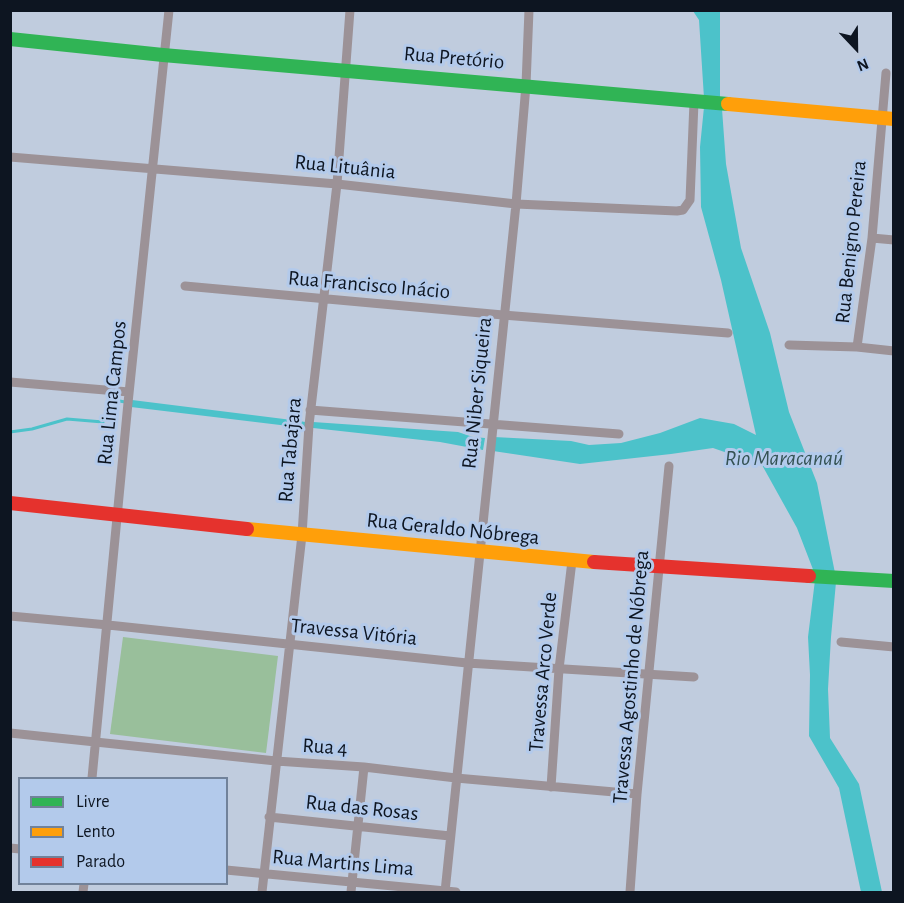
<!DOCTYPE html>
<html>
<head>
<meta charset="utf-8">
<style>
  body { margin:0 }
  #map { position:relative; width:904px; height:903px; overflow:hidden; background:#c0ccde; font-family:"Alegreya Sans",sans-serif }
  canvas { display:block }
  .frame { position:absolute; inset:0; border:12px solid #0d1521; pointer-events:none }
  .legend { position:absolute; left:18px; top:777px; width:210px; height:108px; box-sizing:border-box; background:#b3caeb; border:2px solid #71829a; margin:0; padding:8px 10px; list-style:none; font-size:18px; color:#0d1521 }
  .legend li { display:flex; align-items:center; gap:12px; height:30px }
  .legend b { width:30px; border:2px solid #71829a }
  .north { position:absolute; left:826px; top:18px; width:60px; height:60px; -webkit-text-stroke:4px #b3caeb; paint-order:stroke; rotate:158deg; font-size:16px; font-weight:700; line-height:24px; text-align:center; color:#0d1521 }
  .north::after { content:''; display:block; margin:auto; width:21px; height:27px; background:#0d1521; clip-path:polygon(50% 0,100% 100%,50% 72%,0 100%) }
</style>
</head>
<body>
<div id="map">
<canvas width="904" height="903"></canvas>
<div class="frame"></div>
<ul class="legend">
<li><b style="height:8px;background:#30b455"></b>Livre</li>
<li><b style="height:8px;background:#ff9f0a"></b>Lento</li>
<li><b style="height:8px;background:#e5322d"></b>Parado</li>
</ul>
<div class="north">N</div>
</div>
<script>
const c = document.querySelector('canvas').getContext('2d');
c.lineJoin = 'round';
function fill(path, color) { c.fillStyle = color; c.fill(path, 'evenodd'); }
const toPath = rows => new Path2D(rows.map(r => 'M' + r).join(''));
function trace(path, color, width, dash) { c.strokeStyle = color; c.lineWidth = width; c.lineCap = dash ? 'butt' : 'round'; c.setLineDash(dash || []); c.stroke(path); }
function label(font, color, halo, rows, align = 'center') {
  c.font = font + ' "Alegreya Sans",sans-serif'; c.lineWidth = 6; c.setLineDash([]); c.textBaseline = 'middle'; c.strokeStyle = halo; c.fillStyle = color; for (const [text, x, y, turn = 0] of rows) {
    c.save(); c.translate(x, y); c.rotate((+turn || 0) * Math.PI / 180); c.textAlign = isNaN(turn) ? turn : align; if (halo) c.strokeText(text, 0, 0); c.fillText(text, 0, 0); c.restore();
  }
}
fill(toPath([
  [123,637,278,656,266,753,110,734]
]), '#99bf9b');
fill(toPath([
  [693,11,720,11,720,99,704,98,699,20],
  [704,107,722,109,726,164,741,248,770,333,789,412,817,483,835,573,814,572,797,528,762,465,713,448,671,454,580,464,493,451,494,437,571,441,589,445,621,443,660,433,700,418,734,424,756,435,721,280,701,207,700,147],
  [132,400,300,421,305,422,305,428,131,407],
  [313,422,458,432,473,437,485,438,483,450,440,442,313,428],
  [815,580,836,582,831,637,828,689,830,738,859,784,882,892,861,892,839,788,809,736,810,675,808,637]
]), '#4cc2ca');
trace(toPath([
  [10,432,32,429,67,419,103,422,114,400,125,402]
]), '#4cc2ca', 3);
trace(toPath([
  [10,157,337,184,516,204,677,211,683,210,690,200,694,102],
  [872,238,894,240],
  [185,286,503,315,728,333],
  [789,345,857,347,894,351],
  [857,347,872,238,886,73],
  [10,382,129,392],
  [310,410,619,434],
  [10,616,108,625,467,663,694,677],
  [841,642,894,647],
  [10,733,276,761,364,767,456,778,637,794],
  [92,778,128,403,169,10],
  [551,787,559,669,572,561],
  [269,817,450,836],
  [10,848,20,849],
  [226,870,456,892],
  [83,892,84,884],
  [262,892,302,535,309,425,337,184,350,10],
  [351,892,364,767],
  [445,892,516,204,526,85,529,10],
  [630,892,637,794,669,466]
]), '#9c9297', 9);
trace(toPath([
  [10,39,163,55,728,104],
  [809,576,894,581]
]), '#30b455', 14);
trace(toPath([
  [728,104,894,119],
  [247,529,594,562]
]), '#ff9f0a', 14);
trace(toPath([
  [10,503,247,529],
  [594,562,809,576]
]), '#e5322d', 14);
label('21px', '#0d1521', '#b3caeb', [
  ["Rua Pretório",454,58,5],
  ["Rua Lituânia",345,167,6],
  ["Rua Benigno Pereira",851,242,-84],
  ["Rua Francisco Inácio",369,285,5],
  ["Rua Lima Campos",112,393,-84],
  ["Rua Niber Siqueira",477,393,-84],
  ["Rua Tabajara",290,450,-85],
  ["Rua Geraldo Nóbrega",453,529,6],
  ["Travessa Vitória",354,632,6],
  ["Travessa Arco Verde",543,672,-85],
  ["Travessa Agostinho de Nóbrega",631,677,-85],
  ["Rua 4",325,747,4],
  ["Rua das Rosas",362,808,6],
  ["Rua Martins Lima",343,863,5]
]);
label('italic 22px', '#345253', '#b3caeb', [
  ["Rio Maracanaú",784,458]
]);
</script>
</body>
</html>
